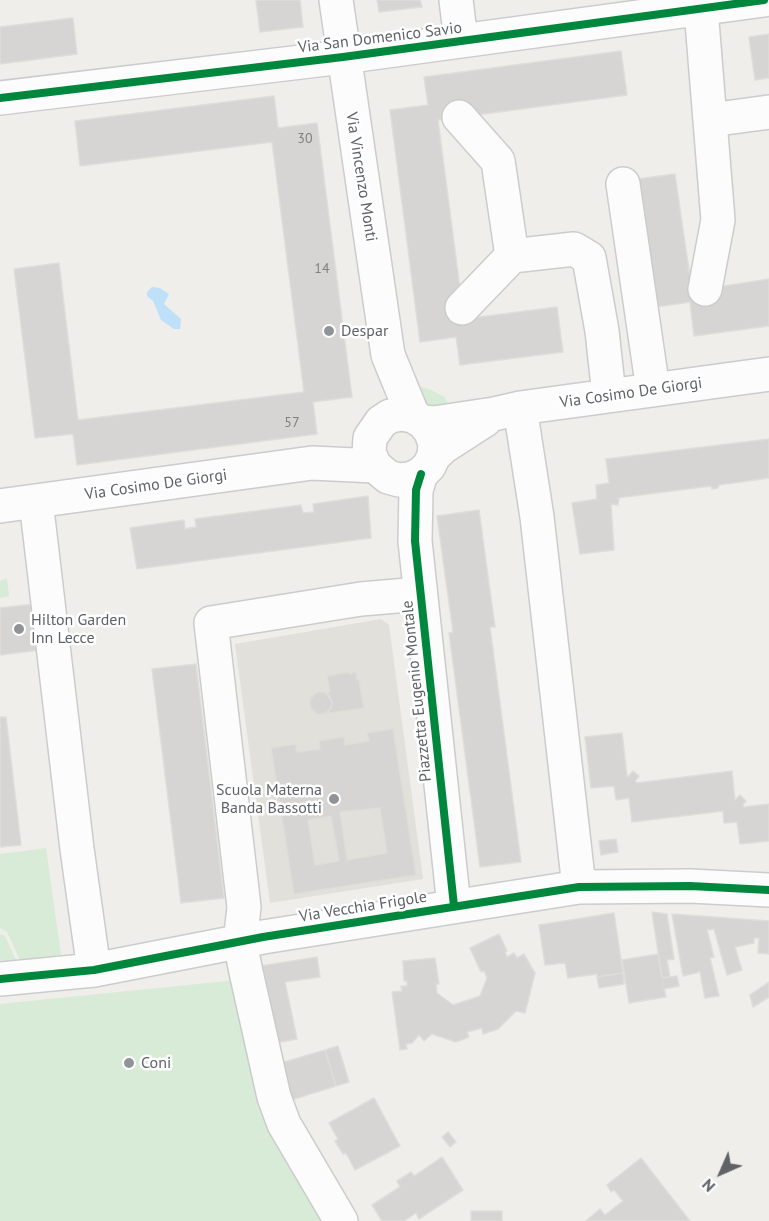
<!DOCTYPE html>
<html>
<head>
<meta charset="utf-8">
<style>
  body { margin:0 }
  #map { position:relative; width:769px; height:1221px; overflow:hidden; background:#efeeea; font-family:"PT Sans",sans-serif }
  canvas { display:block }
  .north { position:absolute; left:691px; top:1143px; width:60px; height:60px; -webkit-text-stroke:4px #fff; paint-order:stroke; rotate:225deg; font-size:16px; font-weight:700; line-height:24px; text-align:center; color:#5f6368 }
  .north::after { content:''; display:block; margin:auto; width:21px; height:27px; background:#5f6368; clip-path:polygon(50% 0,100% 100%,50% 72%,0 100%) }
</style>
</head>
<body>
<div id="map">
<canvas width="769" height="1221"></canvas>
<div class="north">N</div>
</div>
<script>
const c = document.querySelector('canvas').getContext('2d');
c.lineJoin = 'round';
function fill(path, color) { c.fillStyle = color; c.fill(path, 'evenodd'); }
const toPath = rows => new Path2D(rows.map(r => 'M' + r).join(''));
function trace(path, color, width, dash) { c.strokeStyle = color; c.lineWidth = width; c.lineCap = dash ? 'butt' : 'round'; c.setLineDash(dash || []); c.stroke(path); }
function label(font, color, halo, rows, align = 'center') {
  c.font = font + ' "PT Sans",sans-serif'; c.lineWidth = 5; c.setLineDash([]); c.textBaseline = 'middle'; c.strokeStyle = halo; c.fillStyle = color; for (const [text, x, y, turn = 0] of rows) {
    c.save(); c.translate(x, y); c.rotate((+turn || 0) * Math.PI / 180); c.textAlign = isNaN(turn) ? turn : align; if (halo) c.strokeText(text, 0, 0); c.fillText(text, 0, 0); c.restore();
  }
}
fill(toPath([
  [381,619,389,625,423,879,270,903,235,644]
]), '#e2e0da');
fill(toPath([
  [418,387,427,388,445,397,451,411,426,411],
  [7,578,9,596,0,598,0,581],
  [46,848,61,955,20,960,7,932,0,928,0,854],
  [0,934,5,936,16,960,0,961],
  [237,980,330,1221,0,1221,0,1004]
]), '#d8ebd6');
fill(toPath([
  [152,287,160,288,169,294,164,304,181,319,180,329,174,329,161,320,153,301,147,296,147,292]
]), '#bfe0f9');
const building = toPath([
  [256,0,300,0,303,27,260,32,256,0],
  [377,0,420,0,422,7,379,12,377,0],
  [73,18,77,54,0,64,0,27,73,18],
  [769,34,769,78,755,80,749,37,769,34],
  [621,51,627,95,438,120,464,319,557,307,563,352,460,365,456,337,420,342,390,110,428,105,424,77,621,51],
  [274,96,278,128,317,123,352,397,313,402,317,434,77,465,73,434,35,438,14,269,59,263,78,420,304,392,272,142,80,166,75,121,274,96],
  [675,174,692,291,769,279,769,326,694,336,690,302,649,308,630,180,675,174],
  [769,439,769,478,719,485,718,488,712,489,711,486,617,498,619,499,618,505,611,504,614,550,580,554,572,503,597,499,596,485,609,483,606,459,769,439],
  [368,496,371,538,137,569,130,528,184,520,185,529,196,527,195,519,301,505,303,513,314,512,313,504,368,496],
  [479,510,495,627,490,627,521,862,480,867,449,633,453,632,437,516,479,510],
  [34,604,40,650,0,655,0,608,34,604],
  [196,664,224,898,181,903,152,669,196,664],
  [349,672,350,674,356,672,357,680,359,680,364,708,322,714,329,711,332,704,331,700,326,693,330,692,327,676,349,672],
  '310 703a11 11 0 1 1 22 0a11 11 0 1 1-22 0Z',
  [0,717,6,717,21,845,0,847,0,717],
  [393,729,416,875,294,894,271,748,296,744,297,752,320,749,319,741,344,737,345,745,369,741,367,733,393,729],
  [380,808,387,853,347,860,340,812,380,808],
  [331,816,339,861,315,865,308,820,331,816],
  [622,733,627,776,628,777,633,771,639,776,635,781,637,783,732,771,735,800,740,795,746,801,743,805,744,807,769,804,769,841,740,844,737,822,724,823,723,811,632,822,629,798,616,800,614,786,591,788,585,737,622,733],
  [616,839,618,852,601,855,599,841,616,839],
  [652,912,667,914,674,959,667,960,670,977,662,978,652,912],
  [614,913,623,973,597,977,597,974,568,978,565,963,545,965,539,925,614,913],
  [672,914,769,921,769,954,758,953,759,938,754,938,754,943,735,947,742,970,727,975,714,929,707,930,714,957,710,958,719,996,705,998,700,972,683,976,672,914],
  [499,934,507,951,505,952,507,957,514,953,517,958,524,954,535,973,525,1013,516,1011,498,1029,483,1034,482,1028,467,1032,469,1037,456,1042,432,1034,424,1041,419,1035,412,1043,406,1044,407,1049,400,1050,392,992,402,991,401,986,407,986,407,981,404,981,403,961,435,958,439,984,436,984,437,993,453,1005,480,996,487,978,484,971,481,972,470,948,499,934],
  [658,954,662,978,677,976,679,986,664,989,666,997,629,1003,622,960,658,954],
  [317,957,320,977,285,982,297,1039,276,1043,261,966,317,957],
  [623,973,624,984,599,988,597,977,623,973],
  [769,982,769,997,753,1007,750,995,769,982],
  [338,1046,349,1082,336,1086,325,1050,338,1046],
  [325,1050,336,1086,288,1101,281,1063,325,1050],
  [374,1098,400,1146,355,1170,346,1153,343,1154,335,1141,338,1139,329,1123,374,1098],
  [448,1132,456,1142,450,1147,442,1137,448,1132],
  [442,1157,463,1190,419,1219,416,1213,404,1221,382,1221,372,1205,400,1187,397,1181,411,1172,414,1176,442,1157],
  [641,1158,690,1221,586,1221,600,1209,605,1215,623,1201,614,1190,611,1192,607,1185,641,1158],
  [471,1211,502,1211,502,1221,471,1221,471,1211]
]);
fill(building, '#d6d5d3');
trace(building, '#deddd9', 1.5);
const minor = toPath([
  [336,0,388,355,413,416],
  [456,0,461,41],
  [701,9,718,220,705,289],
  [0,98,343,57,764,0],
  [459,117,498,161,512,256,574,249,589,258,602,331,609,395],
  [710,120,769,112],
  [623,184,653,390],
  [462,308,512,256],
  [520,408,537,517,579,887],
  [423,422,434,423,494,414,520,408,769,374],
  [434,456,435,444,431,432,423,422,413,416,402,414,390,416,381,422,370,438,369,453,375,466,388,477,399,480,410,479,421,474,429,466,434,456,443,447,485,420],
  [421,474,416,490,415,541,454,906],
  [36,501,77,849,94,970],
  [0,506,312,463,375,466],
  [0,979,94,970,263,937,579,887,690,886,769,890],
  [341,1221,284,1124,274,1097,246,972,240,943,244,907,211,623,361,599,420,594]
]);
trace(minor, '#cbcccc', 36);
trace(minor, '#fdfcfc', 33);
trace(toPath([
  [0,98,343,57,764,0],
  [421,474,416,490,415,541,454,906],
  [0,979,94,970,263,937,579,887,690,886,769,890]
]), '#00873e', 8);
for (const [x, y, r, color] of [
  [329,331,6,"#919496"],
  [19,629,6,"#919496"],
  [334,799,6,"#919496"],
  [129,1063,6,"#919496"]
]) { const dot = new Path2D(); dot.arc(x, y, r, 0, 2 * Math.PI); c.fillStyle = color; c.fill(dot); trace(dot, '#fff', 2); }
label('14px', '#7e8184', null, [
  ["30",305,139],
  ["14",322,269],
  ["57",292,423]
]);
label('16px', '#5f6368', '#fff', [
  ["Via San Domenico Savio",380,38,-7],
  ["Via Vincenzo Monti",361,177,81],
  ["Via Cosimo De Giorgi",631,393,-8],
  ["Via Cosimo De Giorgi",156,485,-8],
  ["Piazzetta Eugenio Montale",417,691,-96],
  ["Via Vecchia Frigole",363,907,-9]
]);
label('16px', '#5f6368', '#fff', [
  ["Despar",341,331],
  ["Hilton Garden",31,620],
  ["Inn Lecce",31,638],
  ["Scuola Materna",322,790,"right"],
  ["Banda Bassotti",322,808,"right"],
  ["Coni",141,1063]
], 'left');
</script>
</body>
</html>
